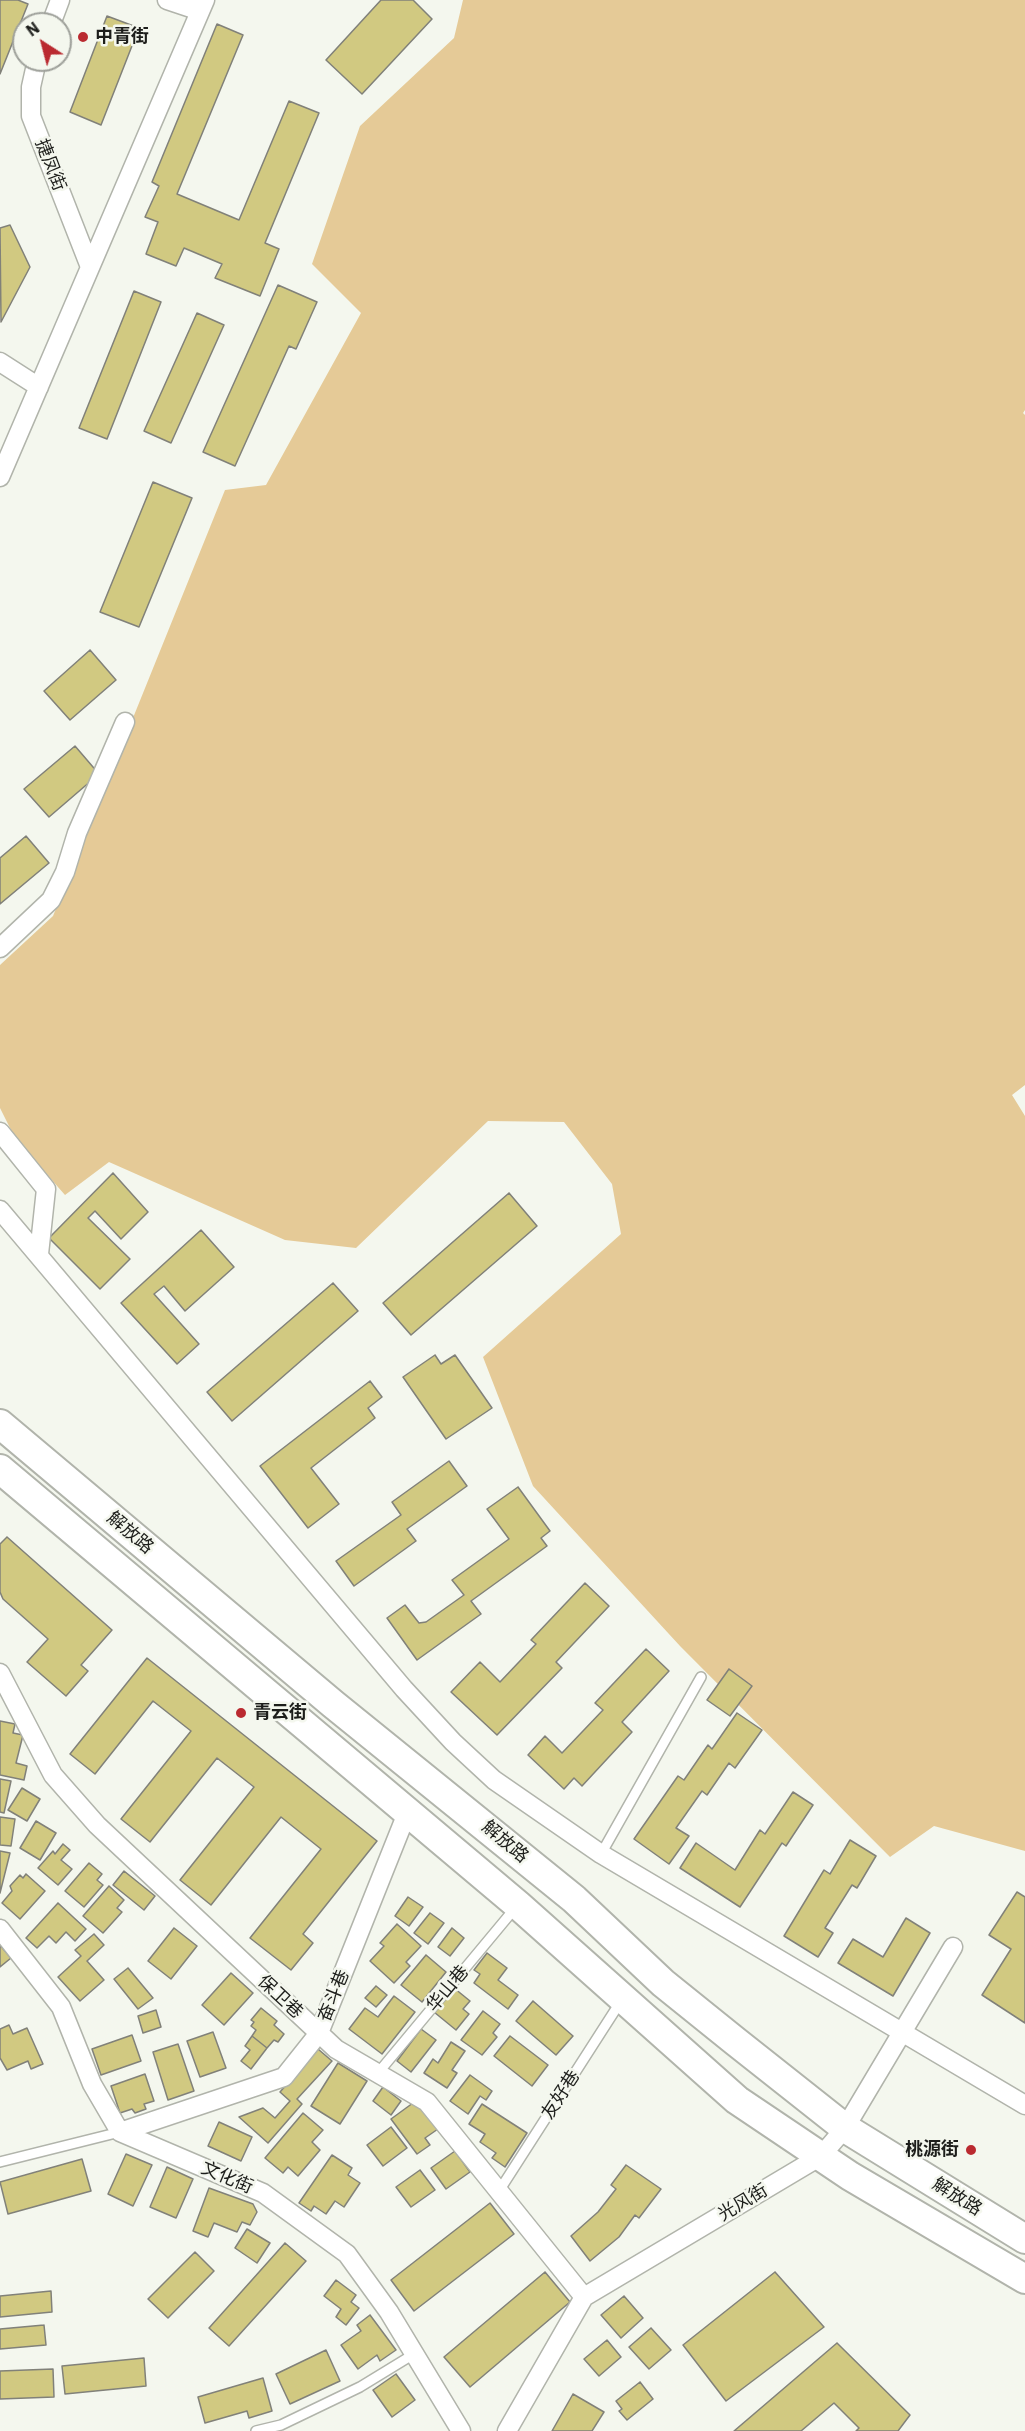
<!DOCTYPE html>
<html>
<head>
<meta charset="utf-8">
<style>
  body { margin:0 }
  #map { position:relative; width:1025px; height:2431px; overflow:hidden; background:#f4f7ee; font-family:"IBM Plex Sans",sans-serif }
  canvas { display:block }
  .north { position:absolute; left:12px; top:12px; width:60px; height:60px; box-sizing:border-box; background:#f4f7ee; border:2px solid #9ea09a; border-radius:50%; rotate:324deg; font-size:16px; font-weight:700; line-height:24px; text-align:center; color:#1d1e1b }
  .north::after { content:''; display:block; margin:auto; width:21px; height:27px; background:#ba2a30; clip-path:polygon(50% 0,100% 100%,50% 72%,0 100%) }
</style>
</head>
<body>
<div id="map">
<canvas width="1025" height="2431"></canvas>
<div class="north">N</div>
</div>
<script>
const c = document.querySelector('canvas').getContext('2d');
c.lineJoin = 'round';
function fill(path, color) { c.fillStyle = color; c.fill(path, 'evenodd'); }
const toPath = rows => new Path2D(rows.map(r => 'M' + r).join(''));
function trace(path, color, width, dash) { c.strokeStyle = color; c.lineWidth = width; c.lineCap = dash ? 'butt' : 'round'; c.setLineDash(dash || []); c.stroke(path); }
function label(font, color, halo, rows, align = 'center') {
  c.font = font + ' "IBM Plex Sans","Noto Sans SC",sans-serif'; c.lineWidth = 5; c.setLineDash([]); c.textBaseline = 'middle'; c.strokeStyle = halo; c.fillStyle = color; for (const [text, x, y, turn = 0] of rows) {
    c.save(); c.translate(x, y); c.rotate((+turn || 0) * Math.PI / 180); c.textAlign = isNaN(turn) ? turn : align; if (halo) c.strokeText(text, 0, 0); c.fillText(text, 0, 0); c.restore();
  }
}
fill(toPath([
  [463,0,1025,0,1025,410,1023,413,1025,415,1025,1085,1012,1095,1025,1116,1025,1851,934,1826,890,1857,680,1646,533,1486,483,1357,621,1234,612,1184,564,1122,488,1121,356,1248,285,1240,109,1162,65,1195,15,1138,0,1108,0,965,53,916,225,490,266,485,361,313,312,264,360,126,454,38]
]), '#e5ca97');
const building = toPath([
  [0,0,18,0,28,4,0,74,0,0],
  [381,0,413,0,432,19,362,94,326,60,381,0],
  [107,16,139,28,101,125,70,112,107,16],
  [217,24,243,35,177,194,239,220,289,101,319,113,265,243,279,249,260,296,215,278,222,264,184,248,176,266,146,254,158,222,145,217,159,186,152,182,217,24],
  [10,225,30,267,1,322,0,228,10,225],
  [278,285,317,302,296,349,289,346,235,466,203,452,278,285],
  [134,291,161,302,107,439,79,428,134,291],
  [197,313,224,325,171,443,144,431,197,313],
  [153,482,192,498,139,627,100,612,153,482],
  [90,650,116,680,70,720,44,691,90,650],
  [75,746,99,774,49,817,24,789,75,746],
  [26,836,49,863,0,904,0,858,26,836],
  [113,1173,148,1212,121,1239,95,1211,88,1218,130,1259,100,1289,49,1238,113,1173],
  [509,1193,537,1226,411,1335,383,1303,509,1193],
  [201,1230,234,1267,185,1311,164,1286,154,1294,199,1344,177,1364,121,1303,201,1230],
  [333,1283,358,1311,232,1421,207,1392,333,1283],
  [435,1355,441,1364,455,1355,492,1408,446,1439,403,1377,435,1355],
  [370,1381,382,1397,368,1408,375,1418,311,1468,339,1504,308,1528,260,1466,370,1381],
  [449,1461,467,1486,407,1529,416,1541,354,1586,336,1561,401,1515,392,1502,449,1461],
  [518,1487,550,1531,541,1538,547,1546,471,1601,481,1614,417,1660,387,1618,405,1605,419,1623,426,1622,464,1595,452,1580,509,1539,487,1509,518,1487],
  [7,1537,112,1630,81,1665,88,1671,66,1696,27,1662,48,1639,3,1599,0,1592,0,1544,7,1537],
  [585,1583,609,1606,556,1662,562,1668,497,1735,451,1692,480,1662,500,1682,536,1644,531,1640,585,1583],
  [646,1649,669,1671,622,1722,632,1732,582,1786,574,1778,564,1789,528,1755,545,1736,562,1753,603,1710,595,1703,646,1649],
  [147,1658,377,1841,303,1934,313,1943,291,1970,250,1938,321,1849,281,1817,211,1905,180,1880,254,1787,217,1758,150,1842,121,1819,191,1731,153,1701,95,1774,70,1754,147,1658],
  [729,1669,752,1686,730,1716,707,1700,729,1669],
  [737,1713,762,1730,735,1768,729,1763,707,1795,702,1791,676,1828,689,1836,669,1864,634,1839,678,1776,684,1780,708,1745,712,1749,737,1713],
  [0,1721,15,1724,13,1733,23,1735,16,1763,27,1766,24,1780,0,1775,0,1721],
  [0,1779,11,1781,4,1813,0,1812,0,1779],
  [22,1788,40,1799,27,1821,8,1810,22,1788],
  [793,1792,813,1805,786,1846,782,1843,740,1907,680,1868,696,1843,735,1870,760,1830,765,1834,793,1792],
  [0,1817,15,1819,11,1846,0,1845,0,1817],
  [36,1821,56,1833,40,1860,20,1848,36,1821],
  [850,1840,876,1856,857,1888,852,1885,825,1928,833,1933,818,1957,784,1936,824,1870,830,1874,850,1840],
  [63,1844,70,1850,61,1860,72,1869,58,1885,38,1868,53,1851,55,1854,63,1844],
  [0,1851,10,1853,0,1893,0,1851],
  [89,1863,102,1874,97,1880,103,1885,84,1907,65,1891,89,1863],
  [124,1871,155,1896,144,1910,113,1885,124,1871],
  [26,1874,45,1891,20,1919,2,1903,12,1891,10,1886,20,1875,23,1878,26,1874],
  [109,1886,124,1900,117,1908,122,1912,103,1933,83,1916,109,1886],
  [1017,1892,1025,1897,1025,2023,982,1995,1011,1949,989,1935,1017,1892],
  [408,1897,423,1907,409,1926,395,1916,408,1897],
  [58,1903,86,1929,75,1941,66,1932,56,1943,49,1936,37,1948,26,1938,58,1903],
  [430,1913,444,1923,428,1944,414,1933,430,1913],
  [906,1918,930,1933,893,1996,838,1963,853,1939,883,1957,906,1918],
  [397,1924,421,1946,406,1962,410,1966,394,1983,370,1961,384,1946,380,1943,397,1924],
  [174,1928,197,1946,171,1979,148,1961,174,1928],
  [452,1928,464,1938,450,1956,438,1947,452,1928],
  [94,1934,104,1945,87,1961,104,1980,80,2001,58,1977,81,1956,75,1950,94,1934],
  [0,1945,11,1958,0,1967,0,1945],
  [487,1953,507,1968,498,1980,518,1995,508,2009,474,1983,480,1974,474,1970,487,1953],
  [426,1955,446,1972,422,2002,401,1985,426,1955],
  [128,1968,153,1998,138,2009,114,1979,128,1968],
  [231,1973,253,1993,224,2025,202,2005,231,1973],
  [376,1986,387,1995,376,2007,365,1998,376,1986],
  [454,1988,470,2001,463,2009,469,2014,456,2030,434,2012,454,1988],
  [394,1996,415,2012,382,2054,349,2029,365,2008,378,2017,394,1996],
  [533,2001,573,2036,556,2055,516,2021,533,2001],
  [261,2008,277,2021,274,2025,284,2034,278,2042,274,2040,267,2048,252,2036,256,2030,251,2026,254,2022,251,2020,261,2008],
  [156,2010,161,2027,143,2033,138,2016,156,2010],
  [483,2011,500,2024,493,2033,497,2037,482,2055,461,2040,483,2011],
  [9,2025,13,2034,27,2028,43,2064,31,2069,28,2061,7,2070,0,2058,0,2029,9,2025],
  [421,2029,436,2040,411,2072,397,2061,421,2029],
  [213,2032,226,2068,200,2077,187,2041,213,2032],
  [132,2035,141,2061,101,2075,92,2049,132,2035],
  [252,2036,267,2048,251,2069,241,2061,250,2050,245,2046,252,2036],
  [510,2036,548,2065,532,2086,494,2056,510,2036],
  [451,2042,465,2051,452,2070,457,2073,447,2088,424,2073,433,2059,438,2063,451,2042],
  [178,2044,194,2091,168,2100,153,2052,178,2044],
  [318,2049,332,2061,297,2099,302,2104,268,2143,239,2117,263,2108,275,2118,290,2101,280,2092,318,2049],
  [338,2063,367,2081,340,2124,311,2106,338,2063],
  [145,2074,154,2101,144,2104,146,2109,135,2113,132,2109,120,2113,111,2086,145,2074],
  [470,2075,492,2091,486,2100,480,2096,468,2114,450,2101,470,2075],
  [383,2087,401,2101,391,2115,373,2101,383,2087],
  [417,2100,438,2129,425,2138,430,2145,417,2154,391,2119,417,2100],
  [482,2104,527,2133,505,2167,492,2158,496,2153,480,2142,485,2134,469,2124,482,2104],
  [303,2113,323,2130,312,2142,320,2150,298,2176,288,2167,283,2173,265,2158,303,2113],
  [219,2122,252,2137,241,2161,208,2146,219,2122],
  [391,2127,407,2148,383,2166,367,2145,391,2127],
  [455,2151,470,2172,446,2189,431,2168,455,2151],
  [126,2154,152,2165,133,2206,108,2194,126,2154],
  [332,2155,352,2168,348,2175,360,2183,344,2207,335,2201,326,2214,314,2206,311,2211,299,2203,332,2155],
  [82,2159,91,2191,8,2214,0,2182,82,2159],
  [626,2165,661,2189,639,2218,635,2215,619,2237,590,2261,571,2236,598,2212,616,2189,611,2185,626,2165],
  [167,2167,193,2179,176,2218,150,2207,167,2167],
  [420,2170,435,2190,411,2207,396,2187,420,2170],
  [209,2188,253,2204,257,2212,250,2225,242,2222,237,2232,214,2223,208,2237,193,2231,209,2188],
  [490,2203,514,2234,414,2311,391,2280,490,2203],
  [247,2229,270,2243,257,2263,235,2248,247,2229],
  [285,2243,306,2261,229,2346,209,2328,285,2243],
  [195,2252,214,2271,168,2318,148,2299,195,2252],
  [545,2272,570,2302,470,2387,444,2357,545,2272],
  [775,2272,824,2327,726,2401,683,2345,775,2272],
  [336,2280,356,2295,351,2302,359,2308,346,2325,336,2317,341,2309,324,2296,336,2280],
  [51,2291,52,2312,0,2317,0,2296,51,2291],
  [624,2296,643,2318,621,2338,601,2315,624,2296],
  [370,2315,396,2350,380,2361,377,2355,358,2369,341,2345,361,2331,357,2325,370,2315],
  [44,2325,46,2345,0,2349,0,2329,44,2325],
  [651,2328,671,2350,649,2369,629,2347,651,2328],
  [607,2340,621,2357,599,2376,584,2359,607,2340],
  [837,2343,910,2415,898,2431,856,2431,859,2428,834,2403,801,2431,734,2431,837,2343],
  [326,2350,340,2381,290,2404,276,2374,326,2350],
  [144,2358,146,2386,65,2394,62,2366,144,2358],
  [53,2369,54,2397,0,2399,0,2371,53,2369],
  [396,2374,415,2400,392,2417,373,2390,396,2374],
  [263,2378,272,2411,249,2418,247,2411,205,2423,198,2397,263,2378],
  [640,2382,653,2399,627,2420,619,2411,622,2409,616,2401,640,2382],
  [573,2394,604,2412,592,2431,552,2431,573,2394]
]);
fill(building, '#d1c981');
trace(building, '#818179', 1.5);
const service = toPath([
  [601,1854,701,1677],
  [378,2073,516,1907],
  [0,2162,120,2132],
  [499,2191,621,2001],
  [256,2431,281,2425,360,2387,414,2354]
]);
const minor = toPath([
  [167,0,200,11],
  [51,24,60,0],
  [37,60,31,87,31,116,90,267],
  [0,362,39,387],
  [0,477,205,0],
  [0,948,51,900,65,872,77,833,125,722],
  [0,1132,46,1189,39,1254],
  [0,1210,404,1689,453,1742,494,1780,601,1854,1025,2105],
  [0,1673,53,1775,97,1825,336,2049,427,2102,584,2297],
  [0,1929,61,2007,92,2084,120,2132,263,2193,347,2254,389,2312,461,2431],
  [120,2132,284,2077,319,2033,407,1813],
  [507,2431,584,2297,821,2156,845,2128,953,1947]
]);
const primary = toPath([
  [0,1424,333,1704,574,1899,663,1983,735,2041,845,2128,1025,2239],
  [0,1469,518,1905,737,2100,850,2176,1025,2279]
]);
trace(service, '#b1b4ab', 12);
trace(minor, '#b1b4ab', 21);
trace(primary, '#b1b4ab', 32);
trace(service, '#fff', 9);
trace(minor, '#fff', 18);
trace(primary, '#fff', 28);
for (const [x, y, r, color] of [
  [83,37,6,"#ba2a30"],
  [241,1713,6,"#ba2a30"],
  [971,2150,6,"#ba2a30"]
]) { const dot = new Path2D(); dot.arc(x, y, r, 0, 2 * Math.PI); c.fillStyle = color; c.fill(dot); trace(dot, '#f4f7ee', 2); }
label('bold 18px', '#1d1e1b', '#f4f7ee', [
  ["中青街",95,37],
  ["青云街",253,1713],
  ["桃源街",959,2150,"right"]
], 'left');
label('18px', '#1d1e1b', '#f4f7ee', [
  ["捷凤街",50,165,69],
  ["解放路",130,1533,40],
  ["解放路",505,1842,40],
  ["华山巷",448,1989,-50],
  ["奋斗巷",334,1996,-68],
  ["保卫巷",280,1997,43],
  ["友好巷",561,2095,-57],
  ["文化街",227,2178,23],
  ["解放路",957,2197,32],
  ["光风街",743,2203,-31]
]);
</script>
</body>
</html>
